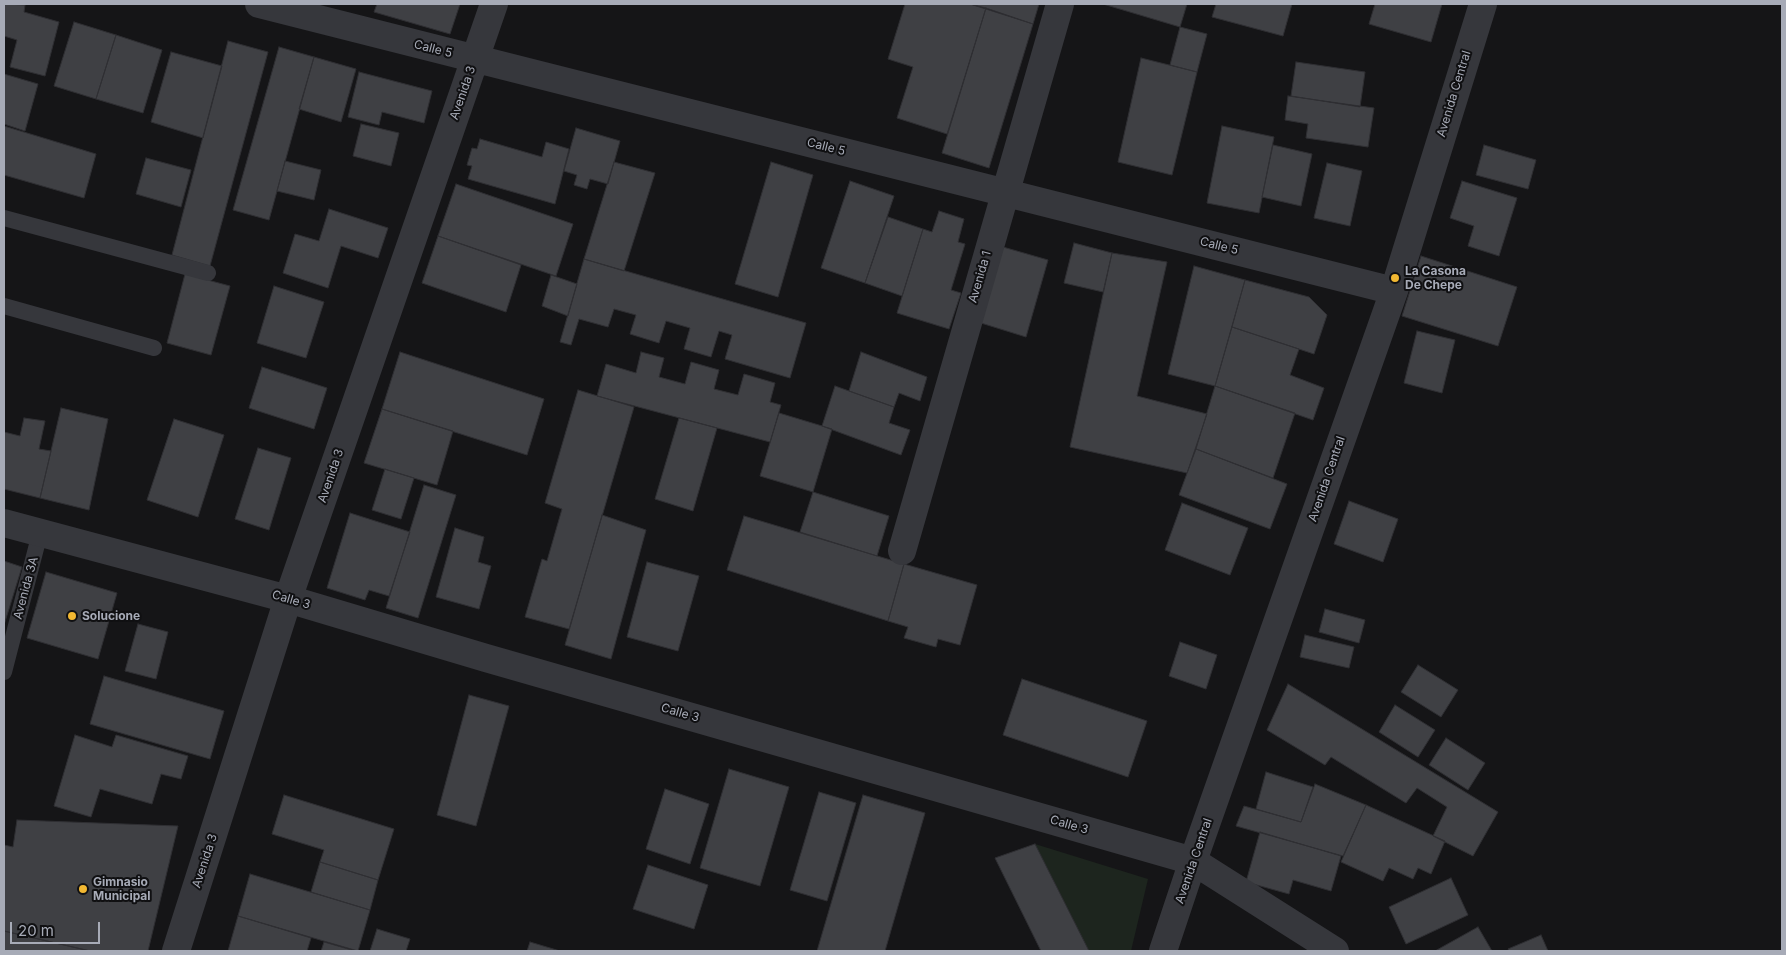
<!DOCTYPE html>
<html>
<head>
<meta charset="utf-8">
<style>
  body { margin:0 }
  #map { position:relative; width:1786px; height:955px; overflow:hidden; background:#151517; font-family:Inter,sans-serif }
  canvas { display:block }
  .frame { position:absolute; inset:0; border:5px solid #a7abb7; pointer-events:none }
  .scale { position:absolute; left:10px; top:922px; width:90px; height:22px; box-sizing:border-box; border:2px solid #a7abb7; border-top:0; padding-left:6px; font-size:15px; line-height:18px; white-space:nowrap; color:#a7abb7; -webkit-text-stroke:4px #101012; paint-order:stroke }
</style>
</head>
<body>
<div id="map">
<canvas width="1786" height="955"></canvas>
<div class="frame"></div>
<div class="scale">20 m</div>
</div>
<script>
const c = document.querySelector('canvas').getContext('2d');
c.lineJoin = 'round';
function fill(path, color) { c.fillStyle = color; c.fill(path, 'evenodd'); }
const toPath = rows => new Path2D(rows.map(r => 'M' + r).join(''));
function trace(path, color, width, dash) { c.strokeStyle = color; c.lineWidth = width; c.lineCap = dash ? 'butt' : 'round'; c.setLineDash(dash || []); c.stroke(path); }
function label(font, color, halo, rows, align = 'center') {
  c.font = font + ' Inter,sans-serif'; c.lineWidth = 4; c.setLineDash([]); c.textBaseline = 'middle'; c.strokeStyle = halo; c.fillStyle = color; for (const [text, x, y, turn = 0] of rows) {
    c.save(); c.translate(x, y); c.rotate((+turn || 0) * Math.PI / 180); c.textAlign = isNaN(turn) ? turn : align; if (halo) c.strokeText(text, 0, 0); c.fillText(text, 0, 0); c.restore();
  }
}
fill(toPath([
  [1035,844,1148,879,1131,951,1089,951]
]), '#1d251e');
const building = toPath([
  [4,4,25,5,24,12,59,22,45,76,10,67,17,40,4,36,4,4],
  [377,4,460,4,450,34,374,12,377,4],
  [905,4,970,4,986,8,947,134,897,118,913,67,888,59,905,4],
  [970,4,1039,4,1033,24,970,4],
  [1103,4,1187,4,1180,27,1103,4],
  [1216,4,1292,4,1283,36,1212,17,1216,4],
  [1375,4,1442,4,1431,42,1369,24,1375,4],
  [986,8,1033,24,989,168,942,153,986,8],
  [74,22,116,35,96,99,54,86,74,22],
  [1180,27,1207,34,1197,72,1170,65,1180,27],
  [116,35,162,50,143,113,96,99,116,35],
  [228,41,268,52,210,266,172,255,228,41],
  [279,47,314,57,269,220,233,210,279,47],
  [171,52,222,66,203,138,151,122,171,52],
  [314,57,356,69,341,122,299,109,314,57],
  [1141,58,1197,72,1172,175,1118,162,1141,58],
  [1296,62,1365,72,1360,107,1291,96,1296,62],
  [359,72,432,91,424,123,382,112,379,125,348,117,359,72],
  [4,74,38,84,25,131,4,124,4,74],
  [1288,96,1374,108,1368,147,1306,138,1308,124,1285,120,1288,96],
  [361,124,399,133,391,166,353,156,361,124],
  [4,126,96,154,84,198,4,175,4,126],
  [1222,126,1274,137,1259,213,1207,203,1222,126],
  [576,128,620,141,608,184,590,179,587,189,574,185,577,175,564,171,576,128],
  [480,139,542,157,546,142,569,149,555,204,468,179,472,166,467,165,472,148,477,149,480,139],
  [1273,145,1312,154,1301,206,1262,197,1273,145],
  [1484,145,1536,160,1528,189,1476,175,1484,145],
  [146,158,191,170,181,207,136,194,146,158],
  [285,161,321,170,314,200,277,191,285,161],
  [614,162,655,173,624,271,584,259,614,162],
  [771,162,813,175,778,297,735,284,771,162],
  [1327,163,1362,171,1350,226,1314,218,1327,163],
  [850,181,894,196,865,283,821,268,850,181],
  [1462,181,1517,198,1499,256,1468,246,1474,226,1450,218,1462,181],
  [456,184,573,224,556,276,438,236,456,184],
  [329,209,388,228,378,258,341,246,328,288,283,273,295,234,319,241,329,209],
  [939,211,964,219,958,242,965,244,951,290,961,293,949,329,897,313,923,229,932,232,939,211],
  [888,217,923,229,902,296,865,283,888,217],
  [438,236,521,265,506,312,422,283,438,236],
  [1074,243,1112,253,1103,292,1064,283,1074,243],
  [1003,247,1048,260,1026,337,981,323,1003,247],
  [1112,253,1167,262,1137,396,1207,414,1187,473,1070,447,1112,253],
  [1421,256,1517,287,1498,346,1402,316,1421,256],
  [584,259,806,323,790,378,725,359,732,335,719,331,711,357,684,349,690,328,666,321,659,343,630,334,636,315,614,309,608,327,579,319,571,345,560,342,584,259],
  [1194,266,1245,280,1215,386,1168,374,1194,266],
  [185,274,230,286,211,355,167,343,185,274],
  [551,275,577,284,568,316,542,306,551,275],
  [1245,280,1309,297,1327,315,1314,354,1232,327,1245,280],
  [274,286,324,302,306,358,257,343,274,286],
  [1232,327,1299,349,1290,375,1324,388,1313,420,1215,386,1232,327],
  [1417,331,1455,340,1442,393,1404,383,1417,331],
  [400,352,544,399,527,455,382,409,400,352],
  [641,352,664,358,659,377,685,384,691,362,719,370,714,389,738,395,744,374,775,383,770,402,781,405,770,442,597,396,606,364,636,373,641,352],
  [861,352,927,377,920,401,899,393,894,407,849,391,861,352],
  [262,367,327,388,314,429,249,408,262,367],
  [835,386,894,407,889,423,910,430,901,455,822,426,835,386],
  [1215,386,1295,413,1273,478,1196,449,1215,386],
  [578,390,634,407,569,629,525,617,542,559,547,561,562,509,545,503,578,390],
  [61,408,108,419,89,510,40,498,61,408],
  [382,409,453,431,437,485,364,463,382,409],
  [779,413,832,429,813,492,760,476,779,413],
  [24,418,45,421,39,449,51,451,40,498,4,489,4,432,20,436,24,418],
  [679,418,717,428,693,511,655,499,679,418],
  [174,419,224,435,198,517,147,500,174,419],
  [258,448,291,458,269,530,235,519,258,448],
  [1196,449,1287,484,1270,529,1179,495,1196,449],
  [385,469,414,478,401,519,372,510,385,469],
  [424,485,456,495,418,618,386,608,424,485],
  [813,492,889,516,877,556,800,532,813,492],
  [1349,501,1398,519,1383,562,1334,544,1349,501],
  [1182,503,1248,528,1230,575,1165,550,1182,503],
  [350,513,410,532,389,596,369,590,365,600,327,588,350,513],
  [602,515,646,530,611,659,565,645,602,515],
  [744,516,904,564,888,621,727,570,744,516],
  [455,528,484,537,478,562,491,566,479,609,436,597,455,528],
  [4,561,22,567,4,625,4,561],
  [647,562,699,576,678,651,627,637,647,562],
  [904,564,977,585,960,645,938,639,936,647,904,638,908,627,888,621,904,564],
  [46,572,117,593,98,659,27,638,46,572],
  [1325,609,1365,620,1359,643,1319,632,1325,609],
  [138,624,168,632,156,679,125,671,138,624],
  [1305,635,1354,647,1349,668,1300,657,1305,635],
  [1180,642,1217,655,1206,689,1169,676,1180,642],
  [1418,665,1458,690,1441,717,1401,692,1418,665],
  [104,676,224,711,210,759,90,724,104,676],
  [1022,679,1147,721,1128,777,1003,735,1022,679],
  [1288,684,1498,812,1473,856,1433,836,1447,807,1417,788,1406,803,1331,757,1325,765,1267,730,1288,684],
  [469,695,509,706,476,826,437,815,469,695],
  [1395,705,1435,730,1418,757,1379,732,1395,705],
  [75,735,112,747,116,735,188,756,181,779,161,774,152,804,100,789,91,817,54,806,75,735],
  [1446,738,1485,763,1468,790,1429,765,1446,738],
  [729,769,789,787,760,886,700,868,729,769],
  [1266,772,1313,787,1301,822,1256,809,1266,772],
  [1315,784,1366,805,1343,856,1236,826,1244,806,1301,822,1315,784],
  [665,789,709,804,690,864,646,849,665,789],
  [819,792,856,803,827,901,790,890,819,792],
  [284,795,394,829,378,880,320,862,324,850,272,834,284,795],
  [863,795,925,813,885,951,817,951,863,795],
  [1366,805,1445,841,1431,874,1418,868,1413,879,1389,868,1383,881,1341,862,1366,805],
  [17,820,178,826,148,951,90,951,4,931,4,845,13,847,17,820],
  [1260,832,1341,856,1331,891,1293,880,1289,894,1246,882,1260,832],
  [1035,844,1089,951,1041,951,995,858,1035,844],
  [320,862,378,880,370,910,311,892,320,862],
  [648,865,708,885,694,929,633,909,648,865],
  [250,874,370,910,358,951,238,916,250,874],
  [1451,878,1468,915,1406,944,1389,907,1451,878],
  [238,916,311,938,307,951,228,951,238,916],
  [1478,927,1492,951,1435,951,1478,927],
  [377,929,410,939,406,951,370,951,377,929],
  [4,931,90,951,4,951,4,931],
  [1541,935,1548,951,1509,951,1508,949,1541,935],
  [324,942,355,951,321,951,324,942],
  [530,942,560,951,527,951,530,942]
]);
fill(building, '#3f4044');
trace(building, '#2f2f33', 1);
trace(toPath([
  [4,218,208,273],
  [4,306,154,348],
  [4,672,40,533]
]), '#36373c', 16);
trace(toPath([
  [259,4,1394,291],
  [4,523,288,599,486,658,1193,861,1335,951],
  [902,551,1060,4],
  [176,951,288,599,494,4],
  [1163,951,1193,861,1394,291,1483,4]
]), '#36373c', 28);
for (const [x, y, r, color] of [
  [1395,278,5,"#f2b832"],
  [72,616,5,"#f2b832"],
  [83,889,5,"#f2b832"]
]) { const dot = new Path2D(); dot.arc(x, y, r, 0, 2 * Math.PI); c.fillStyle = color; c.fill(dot); trace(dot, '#101012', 2); }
label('12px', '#a7abb7', '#101012', [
  ["Calle 5",433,49,14],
  ["Avenida 3",463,93,-71],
  ["Avenida Central",1454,94,-73],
  ["Calle 5",826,147,14],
  ["Calle 5",1219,246,14],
  ["Avenida 1",980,277,-74],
  ["Avenida 3",331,476,-71],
  ["Avenida Central",1327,479,-71],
  ["Avenida 3A",26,588,-75],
  ["Calle 3",291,600,16],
  ["Calle 3",680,713,16],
  ["Calle 3",1069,825,16],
  ["Avenida 3",205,861,-72],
  ["Avenida Central",1194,861,-71]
]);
label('bold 12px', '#a7abb7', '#101012', [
  ["La Casona",1405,271],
  ["De Chepe",1405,285],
  ["Solucione",82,616],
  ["Gimnasio",93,882],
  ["Municipal",93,896]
], 'left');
</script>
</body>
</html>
